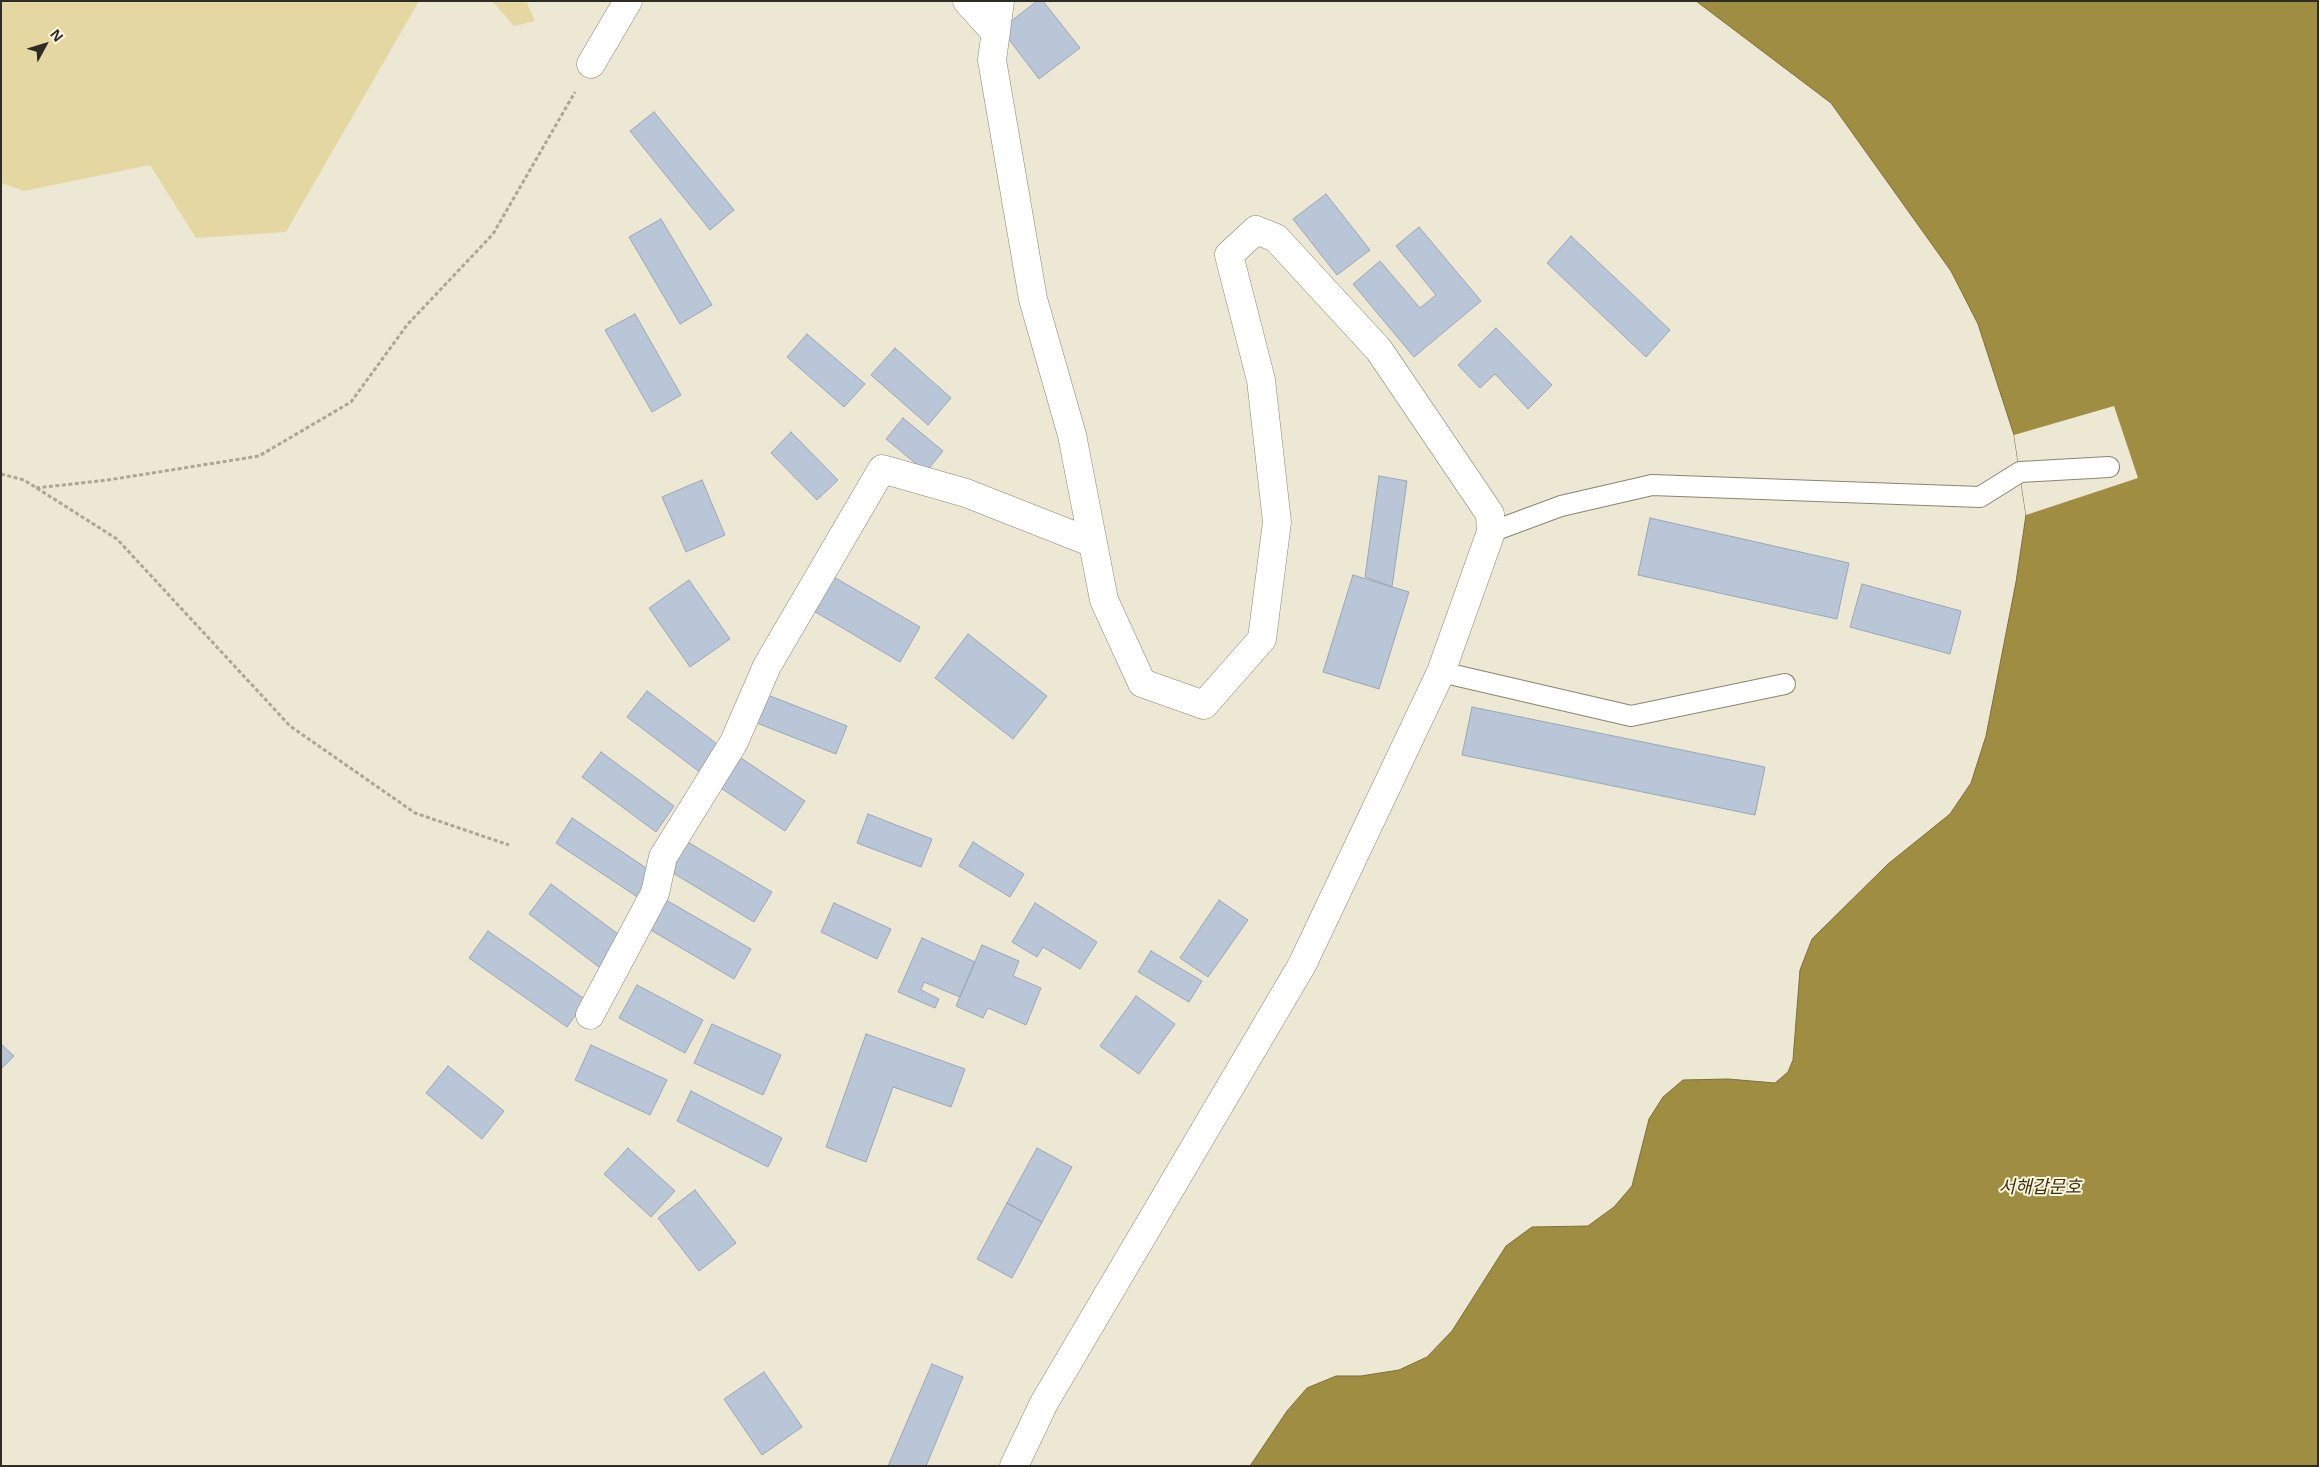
<!DOCTYPE html>
<html>
<head>
<meta charset="utf-8">
<style>
  body { margin:0 }
  #map { position:relative; width:2319px; height:1467px; overflow:hidden; background:#ede8d3; font-family:"Open Sans",sans-serif }
  canvas { display:block }
  .frame { position:absolute; inset:0; border:2px solid #2e2c24; pointer-events:none }
  .north { position:absolute; left:20px; top:20px; width:50px; height:50px; -webkit-text-stroke:4px #fbf5e0; paint-order:stroke; rotate:51deg; font-size:14px; font-weight:700; line-height:20px; text-align:center; color:#2e2c24 }
  .north::after { content:''; display:block; margin:auto; width:18px; height:22px; background:#2e2c24; clip-path:polygon(50% 0,100% 100%,50% 72%,0 100%) }
</style>
</head>
<body>
<div id="map">
<canvas width="2319" height="1467"></canvas>
<div class="frame"></div>
<div class="north">N</div>
</div>
<script>
const c = document.querySelector('canvas').getContext('2d');
c.lineJoin = 'round';
function fill(path, color) { c.fillStyle = color; c.fill(path, 'evenodd'); }
const toPath = rows => new Path2D(rows.map(r => 'M' + r).join(''));
function trace(path, color, width, dash) { c.strokeStyle = color; c.lineWidth = width; c.lineCap = dash ? 'butt' : 'round'; c.setLineDash(dash || []); c.stroke(path); }
function label(font, color, halo, rows, align = 'center') {
  c.font = font + ' "Open Sans","Noto Sans KR",sans-serif'; c.lineWidth = 4; c.setLineDash([]); c.textBaseline = 'middle'; c.strokeStyle = halo; c.fillStyle = color; for (const [text, x, y, turn = 0] of rows) {
    c.save(); c.translate(x, y); c.rotate((+turn || 0) * Math.PI / 180); c.textAlign = isNaN(turn) ? turn : align; if (halo) c.strokeText(text, 0, 0); c.fillText(text, 0, 0); c.restore();
  }
}
fill(toPath([
  [1,1,419,1,286,232,196,238,150,165,24,191,1,183],
  [492,1,526,1,535,21,514,26]
]), '#e4d7a1');
const water = toPath([
  [1696,1,2318,1,2318,1466,1250,1466,1287,1411,1307,1388,1336,1376,1361,1376,1399,1370,1427,1357,1452,1331,1506,1246,1532,1227,1588,1226,1614,1207,1632,1186,1649,1119,1663,1097,1683,1080,1728,1079,1775,1083,1788,1072,1793,1060,1800,970,1812,939,1888,864,1950,814,1971,783,1986,736,2016,582,2026,515,2014,435,1978,324,1951,271,1831,103,1696,1]
]);
fill(water, '#9f8d42');
trace(water, '#7d7039', 1);
fill(toPath([
  [2114,406,2138,478,2026,515,2014,435]
]), '#ede8d3');
const building = toPath([
  [1037,1,1043,1,1080,48,1039,79,1001,29,1037,1],
  [654,112,734,210,710,230,630,131,654,112],
  [1326,194,1370,250,1337,275,1293,219,1326,194],
  [661,219,712,305,680,324,629,237,661,219],
  [1419,227,1481,301,1414,357,1353,284,1380,261,1420,308,1436,295,1396,246,1419,227],
  [1571,236,1670,330,1646,357,1547,263,1571,236],
  [635,314,681,395,652,412,605,330,635,314],
  [1496,328,1552,385,1528,409,1495,374,1480,388,1458,365,1496,328],
  [807,334,865,384,844,407,787,357,807,334],
  [895,348,951,398,928,425,871,375,895,348],
  [903,418,943,451,926,472,886,439,903,418],
  [791,432,838,480,817,500,771,453,791,432],
  [1379,476,1407,481,1392,587,1365,577,1379,476],
  [702,480,725,535,686,552,662,497,702,480],
  [1650,518,1849,563,1837,619,1638,575,1650,518],
  [827,573,920,627,900,662,807,607,827,573],
  [1353,575,1409,592,1379,689,1323,672,1353,575],
  [689,580,730,639,690,667,649,608,689,580],
  [1862,584,1961,611,1950,654,1850,627,1862,584],
  [968,634,1047,696,1013,739,935,678,968,634],
  [647,691,725,750,705,776,627,717,647,691],
  [760,692,847,726,836,754,749,720,760,692],
  [1472,707,1765,767,1755,815,1462,755,1472,707],
  [601,752,674,806,656,832,582,777,601,752],
  [738,756,805,801,785,831,718,786,738,756],
  [868,814,932,839,921,867,857,843,868,814],
  [572,818,655,874,639,898,556,843,572,818],
  [686,841,772,892,754,922,668,870,686,841],
  [973,842,1024,874,1010,897,959,866,973,842],
  [551,884,622,937,599,967,529,914,551,884],
  [666,900,751,949,734,979,649,929,666,900],
  [1219,900,1248,920,1208,977,1180,958,1219,900],
  [834,903,891,929,877,959,821,932,834,903],
  [1035,903,1097,942,1080,969,1043,947,1037,957,1012,942,1035,903],
  [488,931,586,1000,567,1027,469,958,488,931],
  [922,938,975,962,960,997,924,982,921,990,939,999,935,1008,898,992,922,938],
  [982,945,1019,961,1013,976,1041,988,1026,1025,988,1008,983,1018,956,1006,982,945],
  [1151,951,1202,981,1189,1002,1138,972,1151,951],
  [637,985,703,1020,685,1053,619,1018,637,985],
  [1136,996,1175,1024,1139,1074,1100,1046,1136,996],
  [712,1024,781,1055,763,1095,694,1063,712,1024],
  [866,1034,965,1069,951,1107,893,1087,866,1162,826,1147,866,1034],
  [1,1044,14,1056,1,1069,1,1044],
  [591,1045,667,1080,650,1115,575,1080,591,1045],
  [448,1066,504,1111,482,1139,426,1093,448,1066],
  [691,1091,782,1138,768,1167,677,1121,691,1091],
  [628,1148,675,1191,651,1217,604,1174,628,1148],
  [1037,1148,1072,1167,1042,1222,1007,1203,1037,1148],
  [695,1190,736,1243,699,1271,658,1218,695,1190],
  [1007,1203,1042,1222,1012,1278,977,1259,1007,1203],
  [932,1364,963,1377,926,1466,888,1466,932,1364],
  [764,1372,802,1427,762,1455,724,1399,764,1372]
]);
fill(building, '#b8c6d7');
trace(building, '#98a6b7', 1);
const lane = toPath([
  [1491,532,1561,506,1652,485,1980,497,2020,472,2109,467],
  [1441,672,1631,716,1785,684]
]);
const street = toPath([
  [967,1,996,33],
  [1000,1,992,60,1033,299,1072,435,1104,600,1142,683,1204,705,1262,639,1277,522,1261,380,1229,255,1256,230,1276,238,1379,350,1490,514,1491,532],
  [591,64,628,1],
  [590,1015,655,893,663,857,734,742,767,666,882,469,966,493,1093,543]
]);
const secondary = toPath([
  [1014,1466,1044,1403,1302,965,1441,672,1491,532]
]);
trace(lane, '#8a8572', 22);
trace(street, '#8a8572', 29);
trace(secondary, '#8a8572', 29);
trace(toPath([
  [1,474,24,480,117,539,290,726,415,813,509,845],
  [36,488,108,480,259,456,351,402,407,325,493,234,575,92]
]), '#aaa796', 3, [4, 2.5]);
trace(lane, '#fff', 20);
trace(street, '#fff', 28);
trace(secondary, '#fff', 28);
label('italic 18px', '#3b3311', '#fbf5e0', [
  ["서해갑문호",2040,1188]
]);
</script>
</body>
</html>
